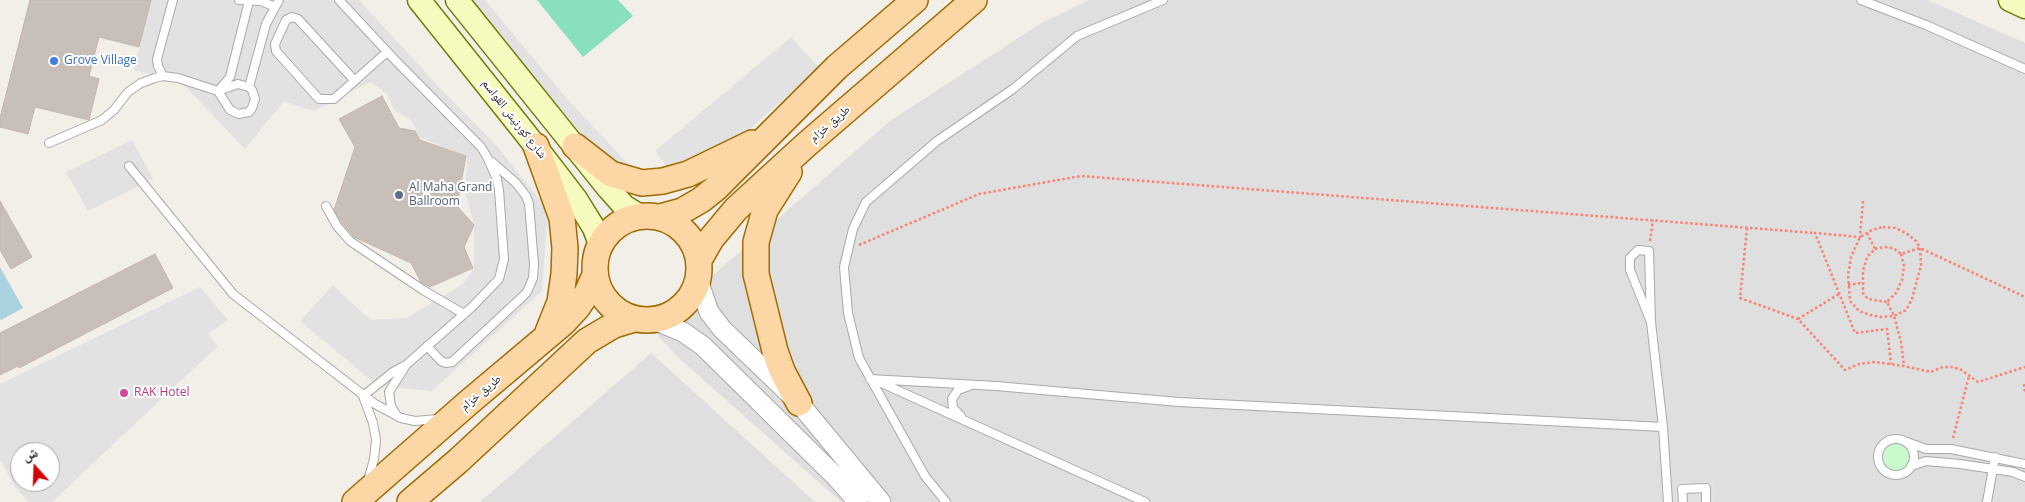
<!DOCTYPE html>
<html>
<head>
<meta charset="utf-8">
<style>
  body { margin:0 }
  #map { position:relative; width:2025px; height:502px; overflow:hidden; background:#f2efe9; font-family:"Open Sans","Noto Naskh Arabic",sans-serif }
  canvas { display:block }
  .north { position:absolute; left:10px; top:442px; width:50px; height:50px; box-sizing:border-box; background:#fff; border:1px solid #a7a7a7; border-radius:50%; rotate:340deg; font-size:14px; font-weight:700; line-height:20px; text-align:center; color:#222 }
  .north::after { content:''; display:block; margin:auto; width:18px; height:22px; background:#d40000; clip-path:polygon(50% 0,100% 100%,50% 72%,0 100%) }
</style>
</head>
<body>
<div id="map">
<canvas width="2025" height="502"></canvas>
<div class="north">ش</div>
</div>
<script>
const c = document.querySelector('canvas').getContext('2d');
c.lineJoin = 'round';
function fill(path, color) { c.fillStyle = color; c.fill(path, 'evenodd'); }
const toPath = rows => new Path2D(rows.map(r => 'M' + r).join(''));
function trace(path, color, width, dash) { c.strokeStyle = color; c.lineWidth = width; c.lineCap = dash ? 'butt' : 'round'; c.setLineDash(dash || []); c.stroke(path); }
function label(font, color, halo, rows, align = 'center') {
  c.font = font + ' "Open Sans","Noto Naskh Arabic",sans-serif'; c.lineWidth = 4; c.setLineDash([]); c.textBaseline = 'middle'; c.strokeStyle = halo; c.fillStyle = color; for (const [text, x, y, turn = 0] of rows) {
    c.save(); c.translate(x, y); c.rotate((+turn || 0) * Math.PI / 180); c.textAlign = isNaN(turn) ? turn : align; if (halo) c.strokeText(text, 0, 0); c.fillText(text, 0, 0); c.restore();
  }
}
fill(toPath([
  [1089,0,1927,0,2025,43,2025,502,841,502,680,359,659,337,657,324,890,121,1040,24],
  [651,353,815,502,480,502]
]), '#e0dfdf');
fill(toPath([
  '1883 457a13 13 0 1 1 26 0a13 13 0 1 1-26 0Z'
]), '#c8facc');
fill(toPath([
  [537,0,618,0,633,16,583,57]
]), '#88e0be');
fill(toPath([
  [151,0,359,0,441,89,496,145,548,210,542,291,432,391,378,386,300,321,333,285,370,320,407,318,463,284,474,268,474,225,465,192,467,157,419,137,412,121,395,111,386,93,370,82,314,111,284,101,245,149,181,82,134,70],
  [470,0,485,0,567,99,634,170,628,181,586,139,508,48],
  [791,37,819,67,684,188,655,151],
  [132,140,153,179,88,211,66,172],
  [200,287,228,320,208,334,218,346,52,502,28,502,15,487,0,459,0,384],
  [20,452,50,452,50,482,20,482],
  [1675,482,1715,482,1714,502,1676,502]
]), '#e2e2e2');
fill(toPath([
  [0,267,23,308,1,320,0,318]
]), '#aad3df');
const building = toPath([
  [30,0,151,0,139,47,99,37,89,76,99,79,89,120,35,107,28,134,0,127,0,118,30,0],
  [382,96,399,128,415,131,420,140,466,156,457,206,474,225,464,247,473,268,430,287,421,282,411,263,354,237,342,223,334,210,355,147,339,119,382,96],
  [0,201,32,257,11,269,0,250,0,201],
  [155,254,173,288,19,368,18,366,0,375,0,333,155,254]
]);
fill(building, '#c7bfb8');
trace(building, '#c4b6ab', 1);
const service = toPath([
  [239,0,261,1,275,7],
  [339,0,395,60,481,147,487,157,497,179,499,190,504,259,499,279,472,307,406,365,393,372,363,396],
  [1861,0,1926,25,2025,69],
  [163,76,158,66,157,59,173,0],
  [354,80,298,19,292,17,286,20,275,44,276,51,319,99,334,99,387,52],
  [238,84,249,87,252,90,255,99,252,108,249,112,239,114,230,110,218,91,238,84],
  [249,87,266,24,279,0],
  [49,143,102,120,114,110,128,92,141,83,155,78,163,76,178,78,218,91,230,77,249,1],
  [129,166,233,294,375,404,401,418,415,421,437,419],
  [326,206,337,226,350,241,423,290,464,314],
  [1651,322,1630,270,1630,258,1638,250,1649,251,1651,322,1663,427,1668,502],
  [427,346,441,361,446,363,452,362,521,298,527,292,533,278,534,264,529,204,526,196,516,183,492,162],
  [870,379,996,386,1179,402,1663,427],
  [877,381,1145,502],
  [363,396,373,423,376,440,374,459,368,481],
  [397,416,391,406,389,392,406,365],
  [961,416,953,408,952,399,958,390,969,386],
  '1878 457a18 18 0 1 1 36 0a18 18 0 1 1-36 0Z',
  [1907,442,1926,449,1951,449,2025,464],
  [1911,466,1926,461,1960,464,2013,472,2025,477],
  [946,502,925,476,859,358,848,313,844,267,853,229,866,202,937,141,1013,89,1077,36,1163,0],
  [1683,502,1682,489,1706,488,1706,502],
  [1987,502,1995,457]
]);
const tertiary = toPath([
  [698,280,709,312,722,329,799,403,881,502],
  [654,320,683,332,703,346,836,477,858,502]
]);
const secondary = toPath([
  [419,0,526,134,576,199,594,228,600,244],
  [457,0,608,188,624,206,640,216],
  [2010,0,2025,7]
]);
const primary = toPath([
  [536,146,562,218,565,248,564,274,560,302,548,332],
  [575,146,611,174,642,183,663,181,688,174,752,143],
  [789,172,765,210,756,242,756,274,775,351,782,371,799,403],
  '595 268a52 52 0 1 1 104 0a52 52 0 1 1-104 0Z',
  [660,217,682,211,701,200,716,188,837,67,915,0],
  [699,260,711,239,736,209,807,144,974,0],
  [355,502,468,403,563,323,577,308,587,293,595,275],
  [410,502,458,461,587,341,614,325,634,319]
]);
trace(service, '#a9a9a9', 10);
trace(tertiary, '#a9a9a9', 21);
trace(secondary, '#707d05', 25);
trace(primary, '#a06b00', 28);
trace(toPath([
  [1863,201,1860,237,1815,233,1855,333,1887,329,1891,364],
  [1883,227,1895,228,1906,233,1916,241,1920,248,1921,265,1912,299,1906,310,1894,316,1881,317,1870,315,1859,311,1850,301,1848,275,1851,257,1860,237,1872,230,1883,227],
  [1747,228,1740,298,1798,319,1845,370,1859,364,1875,362,1904,366,1931,372,1943,367,1951,367,1960,369,1978,382,2025,367],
  [1867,233,1875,249,1867,257,1863,271,1863,293,1868,299,1887,302],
  [1650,241,1653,220],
  [859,245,979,194,1081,176,1815,233],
  [1875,249,1884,247,1893,248,1901,254,1920,248,2025,297],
  [1901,254,1904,266,1902,280,1896,293,1887,302,1894,316,1901,342,1904,366],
  [1848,285,1861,283],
  [1798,319,1839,294],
  [2024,384,2025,392],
  [1953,438,1969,376]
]), '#fa8072', 2.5, [2.5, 2.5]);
trace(service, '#fff', 8);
trace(tertiary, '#fff', 19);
trace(secondary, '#f7fabf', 22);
trace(primary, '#fcd6a4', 25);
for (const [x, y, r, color] of [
  [54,61,5,"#3f7fe0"],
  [399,195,5,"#5c6f8a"],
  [124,393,5,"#d1479c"]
]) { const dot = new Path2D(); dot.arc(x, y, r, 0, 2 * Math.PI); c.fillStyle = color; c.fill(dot); trace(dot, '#fff', 2); }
label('12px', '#366cbe', '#fff', [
  ["Grove Village",64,61]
], 'left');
label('12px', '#222', '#fff', [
  ["شارع كورنيش القواسم",514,119,52],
  ["طريق خزام",830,124,-41],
  ["طريق خزام",481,393,-40]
]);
label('12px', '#4e5e75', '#fff', [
  ["Al Maha Grand",409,188],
  ["Ballroom",409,202]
], 'left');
label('12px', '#b23c85', '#fff', [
  ["RAK Hotel",134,393]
], 'left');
</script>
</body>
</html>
